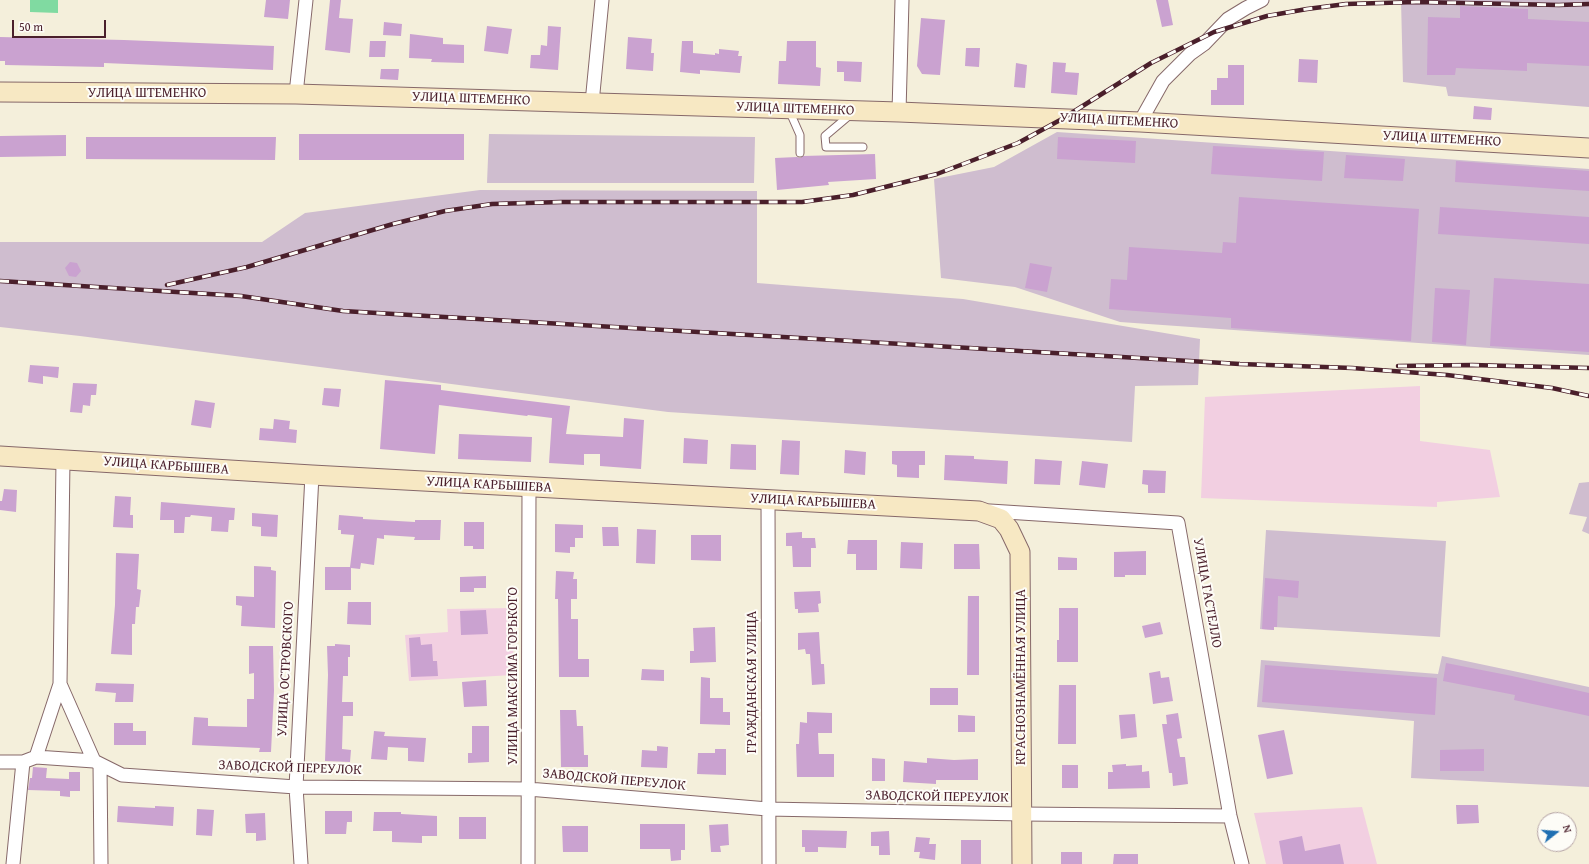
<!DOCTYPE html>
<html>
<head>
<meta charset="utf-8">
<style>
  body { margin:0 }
  #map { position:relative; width:1589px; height:864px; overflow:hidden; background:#f4efdb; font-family:"Gentium Book Plus",serif }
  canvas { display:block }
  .north { position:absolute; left:1537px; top:812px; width:40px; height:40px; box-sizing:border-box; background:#fdfcf7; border:1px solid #b5a4a5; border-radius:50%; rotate:73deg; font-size:11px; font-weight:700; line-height:16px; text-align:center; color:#4a1f2b }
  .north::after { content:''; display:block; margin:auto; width:14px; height:18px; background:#1f6fb2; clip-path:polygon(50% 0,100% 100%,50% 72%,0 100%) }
  .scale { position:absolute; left:12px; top:20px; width:94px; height:18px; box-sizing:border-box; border:2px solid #4a1f2b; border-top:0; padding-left:5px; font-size:12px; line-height:14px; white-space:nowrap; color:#4a1f2b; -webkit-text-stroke:3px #fdfcf7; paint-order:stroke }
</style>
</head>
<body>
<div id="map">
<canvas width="1589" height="864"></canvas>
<div class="north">N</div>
<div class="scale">50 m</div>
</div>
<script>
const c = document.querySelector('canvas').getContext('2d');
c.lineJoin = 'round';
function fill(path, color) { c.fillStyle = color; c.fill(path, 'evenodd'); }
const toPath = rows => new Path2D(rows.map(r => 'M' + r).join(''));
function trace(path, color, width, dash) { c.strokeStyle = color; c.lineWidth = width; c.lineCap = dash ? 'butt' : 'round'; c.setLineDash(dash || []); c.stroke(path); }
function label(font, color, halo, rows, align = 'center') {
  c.font = font + ' "Gentium Book Plus",serif'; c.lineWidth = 4; c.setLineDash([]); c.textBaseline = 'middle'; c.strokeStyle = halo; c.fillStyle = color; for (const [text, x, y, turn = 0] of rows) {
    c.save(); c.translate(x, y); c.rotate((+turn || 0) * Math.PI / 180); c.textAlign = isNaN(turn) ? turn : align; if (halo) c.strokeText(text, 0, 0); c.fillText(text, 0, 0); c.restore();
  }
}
fill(toPath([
  [1420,386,1420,441,1490,450,1500,497,1437,502,1437,507,1201,498,1205,397],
  [514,608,513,675,409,681,405,635,448,632,447,609],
  [1362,807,1377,864,1266,864,1254,813]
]), '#f2cfe1');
fill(toPath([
  [1401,0,1589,0,1589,107,1448,96,1446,87,1403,82],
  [1057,132,1589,169,1589,355,1120,322,1015,287,941,278,934,179,994,167],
  [489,134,755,137,754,183,487,183],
  [480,190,757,191,757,283,963,299,1200,339,1198,385,1135,386,1132,442,668,412,80,336,0,327,0,242,262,242,305,213],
  [1589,482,1589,534,1582,531,1587,517,1569,514,1579,483],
  [1266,530,1446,541,1440,637,1274,627,1274,630,1260,629],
  [1442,656,1589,687,1589,787,1411,778,1414,721,1257,707,1261,660,1438,674]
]), '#cfbdcf');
fill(toPath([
  [30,0,58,0,58,13,30,12]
]), '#80daa1');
fill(toPath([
  [266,0,290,0,288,19,264,17],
  [330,0,341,0,339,18,353,19,350,53,325,50],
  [1156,0,1168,0,1173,25,1162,27],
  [1460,6,1528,9,1528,19,1589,22,1589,66,1527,63,1527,71,1456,68,1455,75,1427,75,1428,17,1460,18],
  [921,18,945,20,940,75,922,74,917,66],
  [384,22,402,24,401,36,383,35],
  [487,26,512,29,508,54,484,51],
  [548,26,561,27,558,70,530,68,531,55,540,55,541,45,547,46],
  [410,34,443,38,443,44,464,45,464,63,431,62,432,59,409,58],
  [0,37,124,40,274,46,273,70,104,63,104,67,5,65,5,61,0,61],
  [628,37,652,39,651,53,654,53,653,71,626,69],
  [370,41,386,41,385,57,369,57],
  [682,41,693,41,693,53,715,55,715,53,719,54,719,49,739,51,738,56,742,56,740,73,700,70,700,74,680,72],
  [787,41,816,41,816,67,821,68,820,86,778,84,779,61,786,61],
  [966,48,980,48,979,67,965,66],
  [1299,59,1318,60,1317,83,1298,82],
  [837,61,862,62,861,82,844,81,844,72,837,72],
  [1053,62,1066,63,1065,72,1079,73,1077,95,1051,93],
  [1016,63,1027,65,1025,88,1014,87],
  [1228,65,1244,65,1244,105,1211,105,1211,90,1217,90,1217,78,1228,78],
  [381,69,399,69,398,80,380,79],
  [1474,106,1492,108,1491,120,1473,119],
  [299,134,464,134,464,160,299,160],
  [66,135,66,156,0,157,0,136],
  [86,137,276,137,275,160,86,159],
  [1058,137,1136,141,1135,163,1057,159],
  [1213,146,1324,152,1322,181,1211,174],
  [875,154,876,179,828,182,829,185,777,190,775,158,797,157,800,158,803,156],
  [1346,155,1405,159,1403,181,1344,178],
  [1456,161,1589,171,1589,191,1455,182],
  [1239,197,1419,209,1411,341,1231,328,1231,318,1109,309,1111,279,1127,280,1129,247,1222,253,1223,242,1236,243],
  [1440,207,1589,217,1589,244,1438,234],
  [70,262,77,263,81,271,76,277,69,276,65,268],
  [1030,263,1052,267,1047,292,1025,288],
  [1494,278,1589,284,1589,352,1490,346],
  [1435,288,1470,290,1466,345,1432,342],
  [30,365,59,367,58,378,43,376,43,384,28,382],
  [385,380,441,385,441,390,570,406,566,434,623,437,624,418,644,420,641,469,600,466,600,454,584,454,584,465,549,463,552,418,528,415,527,416,439,405,435,454,380,449],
  [73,383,97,384,96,395,91,395,90,406,83,405,82,413,70,412],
  [324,388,341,389,339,407,322,405],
  [195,400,215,403,211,428,191,425],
  [274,419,290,421,289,429,297,430,296,443,259,440,260,428,273,429],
  [459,434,532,437,531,462,458,459],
  [684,438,708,440,707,464,683,463],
  [782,440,800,441,799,475,780,474],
  [731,444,756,445,756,470,730,469],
  [845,450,866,452,865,475,844,473],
  [892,451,925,451,925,465,919,465,919,478,897,477,897,465,892,464],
  [945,455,974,456,974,459,1008,461,1007,484,944,480],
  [1035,459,1062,461,1060,485,1034,484],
  [1082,461,1108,464,1105,488,1079,485],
  [1143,470,1166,471,1165,493,1148,493,1148,485,1142,484],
  [4,489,17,490,16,512,0,510,0,501,2,501],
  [115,496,131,497,130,515,133,515,133,528,113,527],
  [161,502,235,508,234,520,229,520,228,532,211,531,212,517,191,515,190,517,185,517,184,533,174,533,174,520,160,520],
  [252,513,278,515,277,537,261,536,261,527,252,526],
  [339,515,363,517,363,519,415,522,415,520,441,520,440,540,414,540,415,537,384,535,384,539,377,538,374,565,361,563,360,569,351,568,351,590,325,590,325,567,350,567,354,535,341,534,341,530,338,530],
  [464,522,484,522,484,549,473,549,473,546,464,546],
  [555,524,583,525,583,538,575,538,575,547,570,547,570,553,555,552],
  [602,527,618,527,619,546,603,546],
  [637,529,656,530,655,564,636,563],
  [802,532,802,538,815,538,816,548,811,548,811,567,793,567,792,546,786,546,786,533],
  [691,535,721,535,721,561,691,560],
  [848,540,877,540,877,570,856,570,856,554,847,554],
  [901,542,923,543,922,569,900,568],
  [954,544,979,544,980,569,954,569],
  [1146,551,1146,575,1125,575,1125,577,1114,577,1114,552],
  [116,553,139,554,137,589,141,590,139,607,136,607,135,624,132,624,132,655,111,654,115,605],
  [1058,557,1077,558,1077,570,1058,570],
  [254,566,271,567,271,570,276,571,275,628,241,626,242,606,236,605,236,596,254,597],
  [556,571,574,572,573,579,577,579,577,599,571,599,571,619,578,619,578,659,589,659,589,677,559,677,558,599,555,599],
  [486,576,486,588,474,588,474,592,460,592,460,577],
  [1265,578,1299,581,1298,598,1278,596,1277,627,1274,627,1274,630,1262,629],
  [820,591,821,603,818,604,819,612,798,613,798,609,795,609,794,592],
  [968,596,979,596,979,675,967,675],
  [348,602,371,602,371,625,347,624],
  [1059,608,1078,608,1078,662,1057,662,1057,640,1059,640],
  [486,610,488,634,461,635,460,611],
  [1160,622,1163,634,1145,638,1142,626],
  [715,627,716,662,690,663,690,651,694,651,693,628],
  [819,632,821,664,824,664,825,684,812,685,810,654,806,654,805,649,798,650,798,633],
  [420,637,421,645,432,644,433,661,437,661,438,676,411,677,409,638],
  [335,644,350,645,350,657,348,657,348,676,343,676,342,702,353,702,353,716,343,716,342,749,351,750,350,762,325,761,328,675,327,646,335,646],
  [249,646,273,646,274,691,271,752,259,752,260,748,192,745,194,717,208,718,208,726,247,727,247,699,254,699,254,673,249,674],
  [1446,663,1512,676,1589,693,1589,716,1514,700,1515,695,1443,681],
  [1265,665,1437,678,1435,715,1262,702],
  [642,669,664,670,664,681,641,680],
  [1160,671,1161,678,1169,677,1173,701,1153,704,1149,673],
  [701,677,710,678,710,698,723,698,723,712,730,712,730,725,700,724],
  [486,680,487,706,464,707,462,682],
  [96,683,134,684,133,702,115,702,116,693,95,691],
  [1059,685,1076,685,1076,744,1058,744],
  [930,688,958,688,958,705,930,705],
  [560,710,576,710,577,726,583,726,584,755,588,755,588,767,561,767],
  [807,712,832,713,832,733,818,733,819,754,834,754,834,777,797,777,796,744,799,744,800,722,807,723],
  [1178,713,1182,738,1177,739,1180,757,1185,757,1188,784,1173,786,1172,773,1169,773,1162,724,1167,724,1166,715],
  [1135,714,1137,737,1121,739,1119,715],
  [958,715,975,716,975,732,958,732],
  [114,723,133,723,133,731,146,731,146,745,114,745],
  [472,726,489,726,489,762,468,763,468,753,472,753],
  [1284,730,1293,774,1267,779,1258,735],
  [374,731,385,732,384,736,426,738,424,762,408,761,408,748,388,747,387,760,371,759],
  [657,746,668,747,667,768,641,767,642,750,657,751],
  [715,749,726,749,726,775,697,774,698,753,715,753],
  [1484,749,1484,771,1440,771,1440,750],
  [872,758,885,759,885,781,872,781],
  [927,758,954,760,978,759,978,780,936,780,936,784,903,782,904,761,927,763],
  [1126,764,1126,766,1142,765,1142,772,1149,771,1150,788,1108,789,1108,772,1113,772,1112,765],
  [1062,765,1078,765,1078,788,1062,788],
  [33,767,47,768,46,778,69,779,69,772,80,772,80,791,70,791,70,797,60,796,60,791,28,790,30,778,32,778],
  [1456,805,1478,805,1479,823,1457,824],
  [118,806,155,808,155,806,174,807,173,826,117,822],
  [197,809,214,810,212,836,196,835],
  [325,811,352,811,352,822,347,822,346,834,325,834],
  [374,812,401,812,401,814,437,816,437,836,422,836,422,843,392,842,392,831,373,831],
  [265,813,266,840,256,841,256,833,246,833,245,814],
  [459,817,486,817,486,839,459,839],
  [640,824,685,824,685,850,681,850,681,860,671,861,670,849,640,849],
  [728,824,729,845,720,846,721,852,711,852,709,825],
  [562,826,588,826,588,852,563,852],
  [802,830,847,831,846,848,818,847,818,852,805,852,805,847,802,847],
  [889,831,890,855,879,855,879,846,871,846,871,832],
  [1302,836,1305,851,1340,844,1344,864,1283,864,1279,841],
  [916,837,930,838,929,844,936,844,935,860,919,858,920,852,914,852],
  [961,840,981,840,981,864,961,864],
  [1061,852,1082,852,1082,864,1061,864],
  [1114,854,1138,854,1138,864,1113,864]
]), '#caa2d0');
const lane = toPath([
  [789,110,800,135,800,153],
  [851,114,825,136,826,147,863,147]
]);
const street = toPath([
  [296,94,306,0],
  [592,103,602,0],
  [899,112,902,0],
  [1140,122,1163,81,1190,54,1204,44,1228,19,1246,8,1262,0],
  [63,460,60,684,94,761],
  [768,500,769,864],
  [990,511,1178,523,1230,816,1242,864],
  [36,757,60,684],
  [0,762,23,762,36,757,94,761,122,775,296,787,528,789,768,809,1022,814,1230,816],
  [100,764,101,864],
  [13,864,23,762],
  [301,864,296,787,312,475],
  [528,864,529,487]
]);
const secondary = toPath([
  [0,92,296,94,899,112,1140,122,1589,148],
  [0,456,312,475,979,511,1001,519,1009,529,1020,552,1022,864]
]);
trace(lane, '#866869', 9);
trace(street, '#866869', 15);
trace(secondary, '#866869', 21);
trace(lane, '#fff', 7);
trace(street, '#fff', 13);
trace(secondary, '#f7e8c3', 19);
const rail = toPath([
  [0,281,241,296,343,311,1240,364,1352,368,1447,375,1552,388,1589,396],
  [167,285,247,267,393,224,445,211,492,204,561,202,802,202,853,195,937,174,1018,143,1062,119,1151,63,1214,32,1267,16,1307,9,1346,4,1416,2,1559,5,1589,4],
  [1398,366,1472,365,1589,368]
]);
trace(rail, '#4a1f2b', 4.5);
trace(rail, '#fdfcf7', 3, [9]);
label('14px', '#4a1f2b', '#fdfcf7', [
  ["УЛИЦА ШТЕМЕНКО",147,93],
  ["УЛИЦА ШТЕМЕНКО",471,99,2],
  ["УЛИЦА ШТЕМЕНКО",795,109,2],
  ["УЛИЦА ШТЕМЕНКО",1119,121,3],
  ["УЛИЦА ШТЕМЕНКО",1442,139,3],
  ["УЛИЦА КАРБЫШЕВА",166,466,4],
  ["УЛИЦА КАРБЫШЕВА",489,485,3],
  ["УЛИЦА КАРБЫШЕВА",813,502,3],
  ["УЛИЦА ГАСТЕЛЛО",1207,593,80],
  ["УЛИЦА ОСТРОВСКОГО",286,669,-87],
  ["УЛИЦА МАКСИМА ГОРЬКОГО",513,676,-90],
  ["КРАСНОЗНАМЁННАЯ УЛИЦА",1021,677,-90],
  ["ГРАЖДАНСКАЯ УЛИЦА",752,682,-90],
  ["ЗАВОДСКОЙ ПЕРЕУЛОК",290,768,2],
  ["ЗАВОДСКОЙ ПЕРЕУЛОК",614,780,5],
  ["ЗАВОДСКОЙ ПЕРЕУЛОК",937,797,1]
]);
</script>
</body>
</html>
